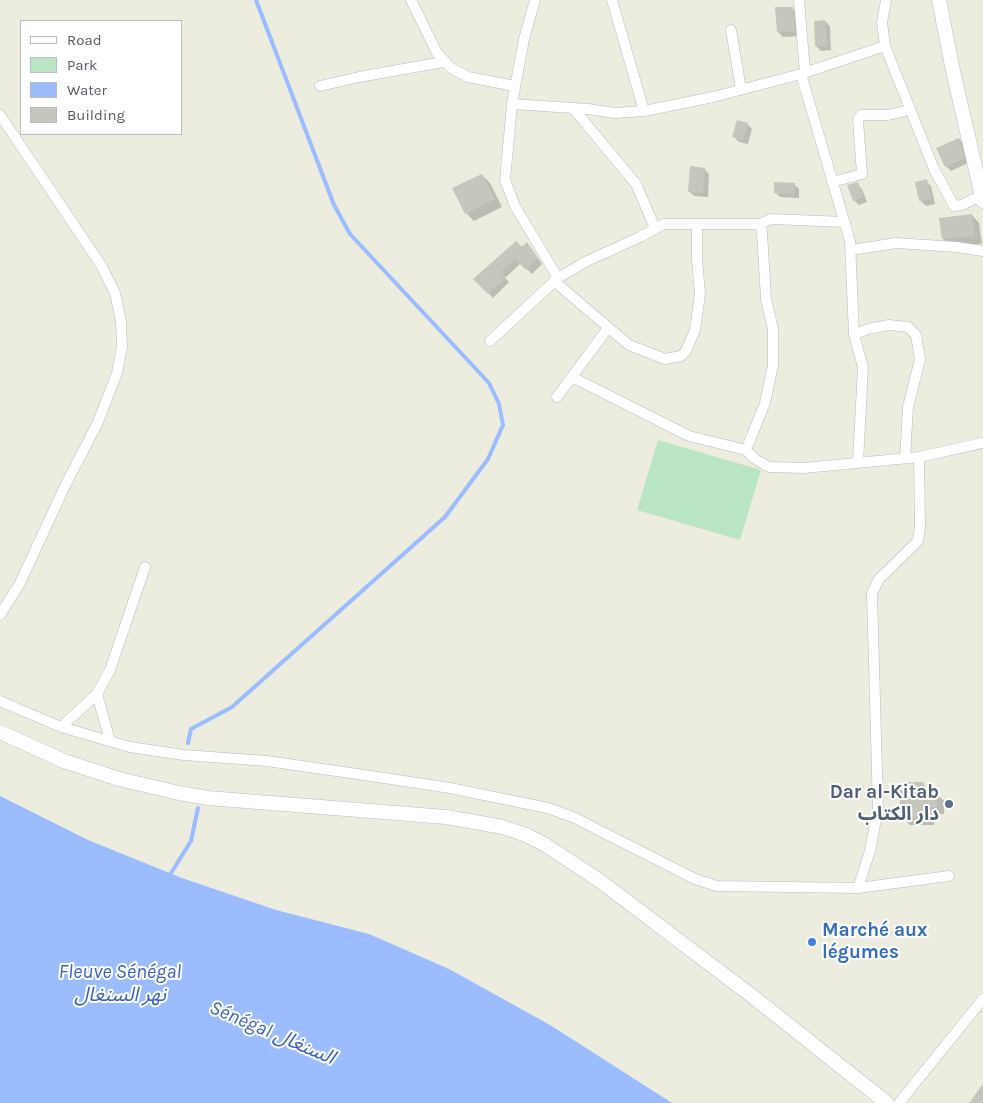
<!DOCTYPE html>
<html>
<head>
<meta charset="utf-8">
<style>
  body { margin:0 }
  #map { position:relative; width:983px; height:1103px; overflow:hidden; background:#ececdf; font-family:Karla,sans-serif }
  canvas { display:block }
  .legend { position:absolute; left:20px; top:20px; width:162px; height:115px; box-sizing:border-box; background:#fff; border:1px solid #bcbdc0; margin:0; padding:6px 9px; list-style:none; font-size:15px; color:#585a61 }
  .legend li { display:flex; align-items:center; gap:10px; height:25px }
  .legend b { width:25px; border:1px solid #bcbdc0 }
</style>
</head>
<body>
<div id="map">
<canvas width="983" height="1103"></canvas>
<ul class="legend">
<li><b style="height:6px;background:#fff"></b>Road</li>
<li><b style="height:14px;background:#bae5c4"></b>Park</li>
<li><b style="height:14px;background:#9bbcff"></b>Water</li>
<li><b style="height:14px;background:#c6c6bc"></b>Building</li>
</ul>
</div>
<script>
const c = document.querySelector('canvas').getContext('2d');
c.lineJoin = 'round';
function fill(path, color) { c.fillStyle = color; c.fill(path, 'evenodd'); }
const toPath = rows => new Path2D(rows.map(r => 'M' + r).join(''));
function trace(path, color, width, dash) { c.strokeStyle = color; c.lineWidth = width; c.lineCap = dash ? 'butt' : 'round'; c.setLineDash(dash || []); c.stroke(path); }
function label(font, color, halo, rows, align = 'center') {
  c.font = font + ' Karla,"Noto Sans Arabic",sans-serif'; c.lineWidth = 4; c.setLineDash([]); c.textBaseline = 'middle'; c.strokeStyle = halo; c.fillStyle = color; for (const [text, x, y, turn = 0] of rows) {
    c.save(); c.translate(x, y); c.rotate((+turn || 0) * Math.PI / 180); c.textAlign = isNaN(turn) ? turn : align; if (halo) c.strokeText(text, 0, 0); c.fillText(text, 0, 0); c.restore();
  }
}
fill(toPath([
  [658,440,761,470,740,540,637,510]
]), '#bae5c4');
fill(toPath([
  [0,796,88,840,182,878,276,910,369,934,449,969,550,1025,672,1103,0,1103]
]), '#9bbcff');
fill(toPath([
  [792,8,797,13,799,36,783,37,778,32],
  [825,21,830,26,831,50,821,51,816,46],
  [747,124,752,129,748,144,739,142,734,137],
  [959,139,964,144,968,163,951,171,946,166],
  [704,169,709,174,708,197,694,196,689,191],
  [482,175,490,183,502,207,474,221,466,213],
  [926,181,931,186,935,204,926,206,921,201,917,183],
  [794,184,799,189,799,198,780,197,775,192],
  [857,184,862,189,867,202,859,205,854,200],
  [972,215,979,223,982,244,951,246,943,239],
  [527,243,542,264,532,274,521,263,505,278,509,282,493,298,475,279],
  [923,783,931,793,936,793,944,801,944,814,934,814,934,825,910,825,902,817,904,791]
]), '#0003');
trace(toPath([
  [188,743,191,729,232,707,445,517,488,459,503,425,499,404,489,383,350,234,334,205,256,0],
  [168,878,191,841,198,808]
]), '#9bbcff', 4);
fill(toPath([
  [775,7,793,7,795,32,777,32],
  [825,20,827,46,815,46,814,21],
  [737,120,748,123,743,140,732,137],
  [959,138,964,158,945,167,936,148],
  [690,166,705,168,703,193,688,192],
  [482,174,495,199,465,214,452,188],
  [927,179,931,199,919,201,915,182],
  [774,182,795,183,794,194,774,193],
  [858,182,863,197,853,201,847,185],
  [972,214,974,236,942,239,939,218],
  [516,241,522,247,527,242,538,258,526,270,515,259,501,272,506,277,488,294,473,279],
  [903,782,924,782,924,792,937,792,937,807,927,807,927,818,901,818,899,790,903,790],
  [983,1084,983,1103,969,1103]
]), '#c6c6bc');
const street = toPath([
  [411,0,437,53,451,68,468,77,515,86],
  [535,0,524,39,512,104,505,180,515,206,558,278],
  [612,0,644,111],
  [799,0,805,72],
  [886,0,882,22,885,46,934,169,954,206,962,205,982,195],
  [731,30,741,89],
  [801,74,850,241,854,335,863,367,858,462],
  [320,86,359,77,443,62],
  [512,104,588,109,615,113,644,111,713,97,801,74,885,46],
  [573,108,636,184,655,228],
  [0,115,101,265,115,293,121,321,122,347,117,373,98,422,64,488,20,583,0,615],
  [832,182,862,174,858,120,861,115,888,115,909,110],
  [852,250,896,243,957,247,983,251],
  [554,281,629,345,665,359,681,356,686,351,695,330,700,294,697,259,697,224],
  [854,335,868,329,889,325,908,327,916,335,920,359,908,407,905,458],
  [490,341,558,278,585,262,640,237,664,224,760,224,771,219,845,222],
  [572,377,689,436,746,450,755,459,769,467,804,468,919,457,983,443],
  [557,397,608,328],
  [746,450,765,403,773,365,773,329,766,299,762,232,760,224],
  [97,694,110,741],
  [0,701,61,727,130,747,184,755,267,761,371,776,450,788,548,808,575,818,695,879,717,886,858,888,949,876],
  [61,727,97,694,110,670,145,567],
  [858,888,870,851,878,808,872,593,879,579,918,541,920,527,919,457],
  [899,1103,983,999]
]);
const secondary = toPath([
  [939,0,953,71,983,201],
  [0,732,64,761,119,779,179,793,208,798,446,817,503,827,526,835,544,844,600,881,752,996,887,1103]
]);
trace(street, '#babbc1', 11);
trace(secondary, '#bcbdc6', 15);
trace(street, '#fff', 10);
trace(secondary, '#fff', 14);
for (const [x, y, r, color] of [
  [949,804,5,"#5c6f8a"],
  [812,942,5,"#3f7fe0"]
]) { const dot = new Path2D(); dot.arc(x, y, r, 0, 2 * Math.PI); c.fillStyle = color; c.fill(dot); trace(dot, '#fff', 2); }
label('bold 19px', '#4e5e75', '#fff', [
  ["Dar al-Kitab",939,793],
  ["دار الكتاب",939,815]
], 'right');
label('bold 19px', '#366cbe', '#fff', [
  ["Marché aux",822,931],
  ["légumes",822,953]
], 'left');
label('italic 20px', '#3d5fc4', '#fff', [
  ["Fleuve Sénégal",120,972],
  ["نهر السنغال",120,995],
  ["Sénégal السنغال",272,1033,23]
]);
</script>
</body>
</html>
